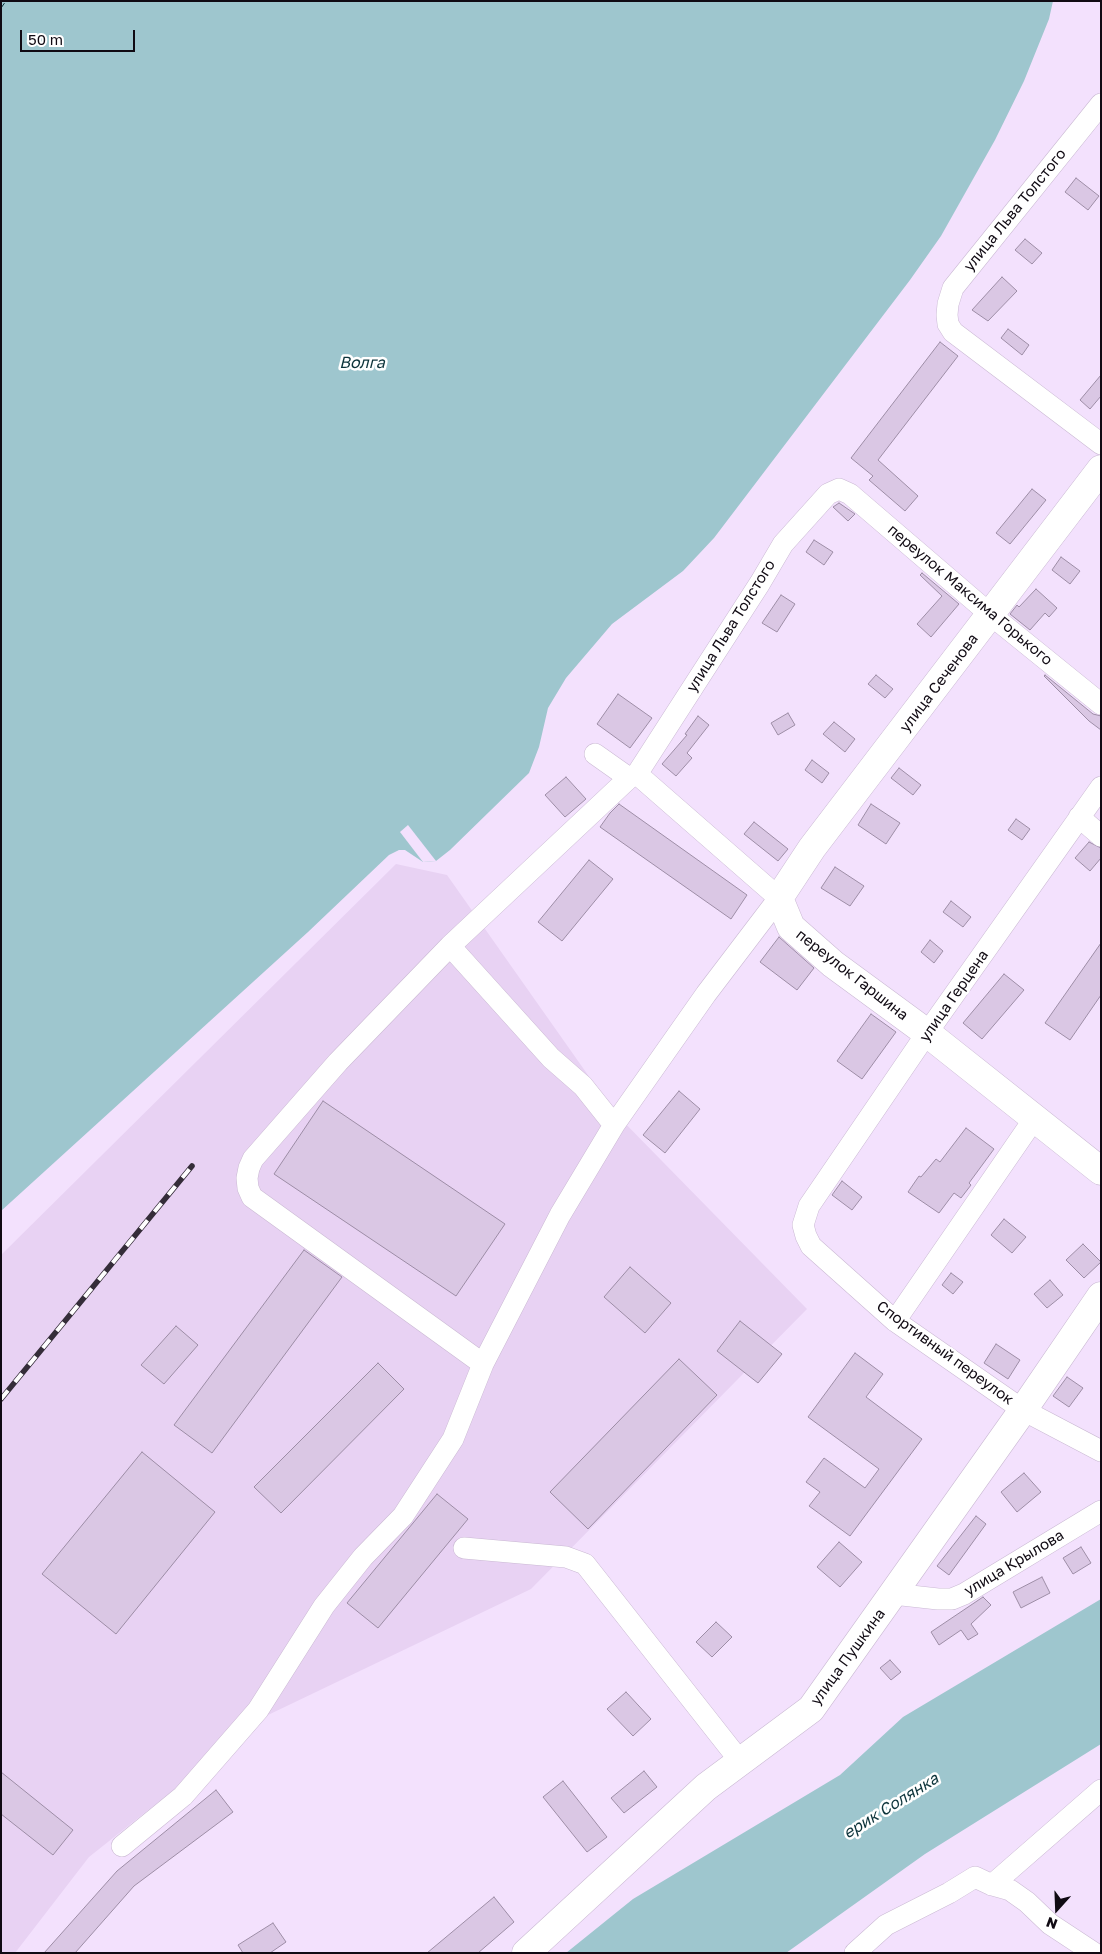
<!DOCTYPE html>
<html>
<head>
<meta charset="utf-8">
<style>
  body { margin:0 }
  #map { position:relative; width:1102px; height:1954px; overflow:hidden; background:#f3e1fd; font-family:"Golos Text",sans-serif }
  canvas { display:block }
  .frame { position:absolute; inset:0; border:2px solid #100a13; pointer-events:none }
  .north { position:absolute; left:1032px; top:1884px; width:50px; height:50px; -webkit-text-stroke:4px #fff; paint-order:stroke; rotate:200deg; font-size:14px; font-weight:700; line-height:20px; text-align:center; color:#100a13 }
  .north::after { content:''; display:block; margin:auto; width:18px; height:22px; background:#100a13; clip-path:polygon(50% 0,100% 100%,50% 72%,0 100%) }
  .scale { position:absolute; left:20px; top:30px; width:115px; height:22px; box-sizing:border-box; border:2px solid #100a13; border-top:0; padding-left:6px; font-size:15px; line-height:18px; white-space:nowrap; color:#100a13; -webkit-text-stroke:4px #fff; paint-order:stroke }
</style>
</head>
<body>
<div id="map">
<canvas width="1102" height="1954"></canvas>
<div class="frame"></div>
<div class="north">N</div>
<div class="scale">50 m</div>
</div>
<script>
const c = document.querySelector('canvas').getContext('2d');
c.lineJoin = 'round';
function fill(path, color) { c.fillStyle = color; c.fill(path, 'evenodd'); }
const toPath = rows => new Path2D(rows.map(r => 'M' + r).join(''));
function trace(path, color, width, dash) { c.strokeStyle = color; c.lineWidth = width; c.lineCap = dash ? 'butt' : 'round'; c.setLineDash(dash || []); c.stroke(path); }
function label(font, color, halo, rows, align = 'center') {
  c.font = font + ' "Golos Text",sans-serif'; c.lineWidth = 5; c.setLineDash([]); c.textBaseline = 'middle'; c.strokeStyle = halo; c.fillStyle = color; for (const [text, x, y, turn = 0] of rows) {
    c.save(); c.translate(x, y); c.rotate((+turn || 0) * Math.PI / 180); c.textAlign = isNaN(turn) ? turn : align; if (halo) c.strokeText(text, 0, 0); c.fillText(text, 0, 0); c.restore();
  }
}
fill(toPath([
  [396,864,447,875,614,1112,807,1309,531,1589,268,1715,89,1857,15,1953,1,1953,1,1255]
]), '#e8d2f3');
fill(toPath([
  [1,1,1053,1,1049,19,1024,81,995,140,941,236,910,280,714,538,683,571,612,624,566,678,548,708,539,747,529,773,450,850,436,861,423,862,405,850,399,850,389,855,308,932,1,1211],
  [1101,1599,1101,1744,925,1854,786,1953,566,1953,633,1899,840,1775,903,1717]
]), '#9ec6ce');
fill(toPath([
  [408,825,436,861,423,862,400,832]
]), '#f3e1fd');
trace(toPath([
  [1,8,6,1]
]), '#0d343b', 1, [6, 5]);
const building = toPath([
  [1076,178,1099,196,1088,210,1065,192,1076,178],
  [1025,239,1042,253,1032,264,1015,250,1025,239],
  [1002,277,1017,291,988,321,972,310,1002,277],
  [1008,329,1029,345,1022,355,1001,338,1008,329],
  [940,342,958,356,878,460,918,496,905,511,869,480,873,476,851,458,940,342],
  [1101,375,1101,396,1090,409,1080,400,1101,375],
  [1032,489,1046,500,1010,544,996,533,1032,489],
  [839,503,855,514,848,521,833,507,839,503],
  [814,540,833,552,824,565,806,552,814,540],
  [1061,557,1080,571,1070,584,1052,570,1061,557],
  [922,573,959,604,931,637,917,624,942,596,920,575,922,573],
  [1036,589,1057,608,1049,617,1045,613,1030,630,1010,614,1017,605,1019,607,1036,589],
  [781,595,795,604,777,632,762,623,781,595],
  [876,675,893,689,885,698,868,684,876,675],
  [1045,675,1093,714,1101,716,1101,730,1089,721,1044,676,1045,675],
  [618,694,652,718,630,748,597,724,618,694],
  [788,713,795,725,778,735,771,723,788,713],
  [698,716,709,725,687,753,692,758,676,776,662,764,687,735,685,734,698,716],
  [834,722,855,739,845,752,823,734,834,722],
  [812,760,829,773,822,783,805,770,812,760],
  [899,768,921,785,913,795,891,778,899,768],
  [566,777,586,799,565,817,545,795,566,777],
  [619,804,747,895,731,919,600,827,610,813,619,804],
  [871,804,900,823,886,844,858,825,871,804],
  [1016,819,1030,829,1022,840,1008,830,1016,819],
  [754,822,788,849,778,861,744,834,754,822],
  [1089,842,1101,848,1101,858,1090,871,1075,858,1089,842],
  [589,860,613,879,562,941,538,922,589,860],
  [835,867,864,886,850,906,821,888,835,867],
  [951,901,971,917,963,927,943,912,951,901],
  [779,937,814,968,797,990,760,962,779,937],
  [930,940,943,951,934,963,921,952,930,940],
  [1101,943,1101,995,1070,1040,1045,1023,1101,943],
  [1004,974,1024,990,982,1039,963,1023,1004,974],
  [871,1014,896,1032,862,1079,837,1061,871,1014],
  [679,1091,700,1109,665,1153,643,1135,679,1091],
  [323,1101,505,1224,456,1296,274,1174,323,1101],
  [966,1128,994,1149,969,1183,971,1185,961,1198,954,1193,939,1213,908,1192,919,1176,921,1177,936,1159,940,1162,966,1128],
  [842,1181,862,1197,852,1210,832,1195,842,1181],
  [1004,1219,1026,1237,1012,1253,991,1235,1004,1219],
  [1083,1244,1101,1262,1084,1278,1066,1260,1083,1244],
  [304,1250,342,1277,212,1453,174,1425,304,1250],
  [630,1267,671,1303,645,1333,604,1297,630,1267],
  [951,1273,963,1282,953,1294,942,1285,951,1273],
  [1050,1280,1063,1295,1047,1308,1034,1294,1050,1280],
  [740,1321,782,1354,758,1383,717,1351,740,1321],
  [176,1326,198,1345,164,1384,141,1365,176,1326],
  [996,1344,1020,1360,1008,1379,984,1363,996,1344],
  [855,1353,883,1374,866,1397,922,1439,850,1536,809,1506,820,1492,806,1482,824,1458,865,1488,879,1469,808,1417,855,1353],
  [679,1359,717,1395,588,1529,550,1492,679,1359],
  [378,1363,404,1389,281,1513,254,1487,378,1363],
  [1067,1377,1083,1388,1069,1407,1053,1396,1067,1377],
  [142,1452,215,1512,116,1634,42,1574,142,1452],
  [1024,1473,1041,1492,1017,1512,1001,1492,1024,1473],
  [437,1494,468,1519,378,1628,347,1603,437,1494],
  [976,1516,986,1524,949,1575,937,1566,976,1516],
  [839,1542,862,1562,840,1587,817,1567,839,1542],
  [1081,1547,1091,1563,1073,1574,1063,1558,1081,1547],
  [1042,1577,1050,1593,1021,1608,1013,1592,1042,1577],
  [983,1597,991,1605,971,1624,978,1634,968,1640,961,1630,939,1645,931,1632,983,1597],
  [716,1622,732,1637,712,1657,696,1642,716,1622],
  [890,1660,901,1672,891,1680,880,1668,890,1660],
  [626,1692,651,1719,633,1736,607,1709,626,1692],
  [644,1771,657,1787,624,1813,611,1798,644,1771],
  [1,1772,73,1830,53,1855,1,1814,1,1772],
  [563,1781,607,1837,587,1852,543,1797,563,1781],
  [216,1790,233,1812,134,1886,75,1953,44,1953,117,1871,216,1790],
  [494,1897,514,1922,478,1953,427,1953,494,1897],
  [273,1923,286,1942,270,1953,243,1953,238,1945,273,1923]
]);
fill(building, '#dac7e4');
trace(building, '#9d8da6', 1);
const minor = toPath([
  [1101,104,953,288,948,304,947,315,948,324,953,332,1101,444],
  [637,774,760,583,783,544,828,494,839,489,850,494,991,615,1101,704],
  [1101,787,927,1033,809,1206,803,1225,806,1236,811,1246,895,1321,1023,1410,1101,1451],
  [1079,817,1101,836],
  [450,946,551,1058,583,1086,614,1125],
  [895,1321,1034,1119],
  [483,1364,252,1197,248,1188,247,1178,249,1168,253,1159,338,1062,450,946,629,778],
  [464,1548,566,1557,585,1564,740,1761],
  [893,1594,938,1599,952,1599,964,1594,1101,1511],
  [122,1846,183,1796,258,1710,324,1606,363,1557,403,1516,453,1439,483,1364,560,1215,614,1125,706,994,779,898,637,774,629,778,595,754],
  [992,1885,1101,1790],
  [855,1953,886,1925,949,1893,975,1877,992,1885,1010,1890,1027,1902,1050,1924,1094,1953]
]);
const major = toPath([
  [1101,469,812,848,779,898,791,927,833,964,927,1033,1101,1171],
  [526,1953,706,1787,811,1709,1023,1410,1101,1296]
]);
trace(minor, '#cab9d3', 22);
trace(major, '#cab9d3', 29);
trace(minor, '#fff', 21);
trace(major, '#fff', 28);
const rail = toPath([
  [1,1399,192,1166]
]);
trace(rail, '#352d39', 5.5);
trace(rail, '#fff', 4, [11]);
label('15px', '#100a13', '#fff', [
  ["улица Льва Толстого",1015,210,-51],
  ["переулок Максима Горького",970,595,40],
  ["улица Льва Толстого",731,626,-58],
  ["улица Сеченова",939,683,-53],
  ["переулок Гаршина",852,975,38],
  ["улица Герцена",954,996,-55],
  ["Спортивный переулок",945,1353,36],
  ["улица Крылова",1014,1563,-31],
  ["улица Пушкина",848,1657,-54]
]);
label('italic 16px', '#0d343b', '#fff', [
  ["Волга",362,363],
  ["ерик Солянка",891,1806,-32]
]);
</script>
</body>
</html>
